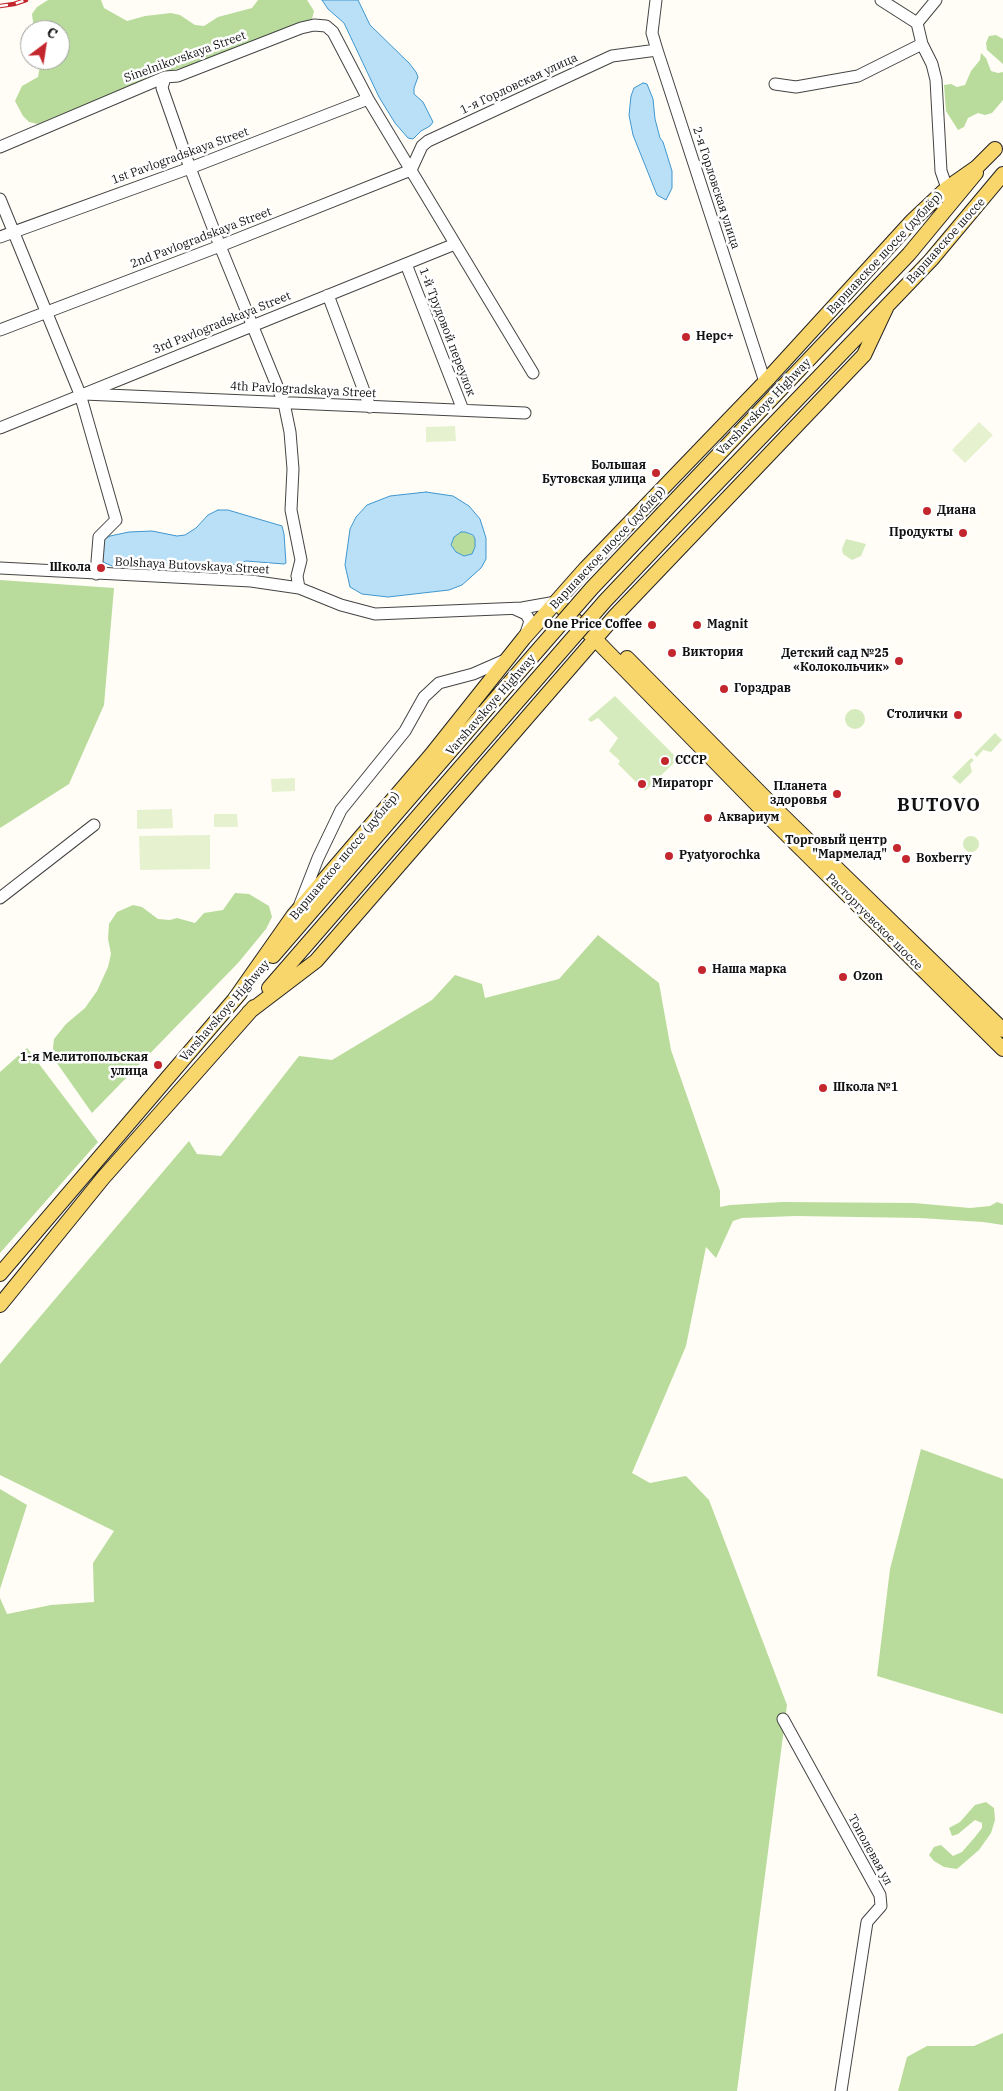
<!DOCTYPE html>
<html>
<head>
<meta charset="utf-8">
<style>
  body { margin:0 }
  #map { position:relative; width:1003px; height:2091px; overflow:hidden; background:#fffdf5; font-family:"IBM Plex Serif",serif }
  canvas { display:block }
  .north { position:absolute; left:20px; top:20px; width:50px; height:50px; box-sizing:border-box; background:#fff; border:1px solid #a0a0a0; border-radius:50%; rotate:31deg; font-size:14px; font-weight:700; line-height:20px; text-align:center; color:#111 }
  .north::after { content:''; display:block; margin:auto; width:18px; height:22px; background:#c4262e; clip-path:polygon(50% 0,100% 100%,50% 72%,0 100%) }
</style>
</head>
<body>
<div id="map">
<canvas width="1003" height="2091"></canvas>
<div class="north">С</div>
</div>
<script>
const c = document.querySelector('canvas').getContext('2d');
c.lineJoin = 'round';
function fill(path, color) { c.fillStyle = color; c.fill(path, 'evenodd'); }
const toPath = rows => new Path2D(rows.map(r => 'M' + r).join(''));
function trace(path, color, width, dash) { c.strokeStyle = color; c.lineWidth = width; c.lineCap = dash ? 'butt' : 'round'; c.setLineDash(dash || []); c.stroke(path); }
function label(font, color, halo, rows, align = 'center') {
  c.font = font + ' "IBM Plex Serif",serif'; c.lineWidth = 5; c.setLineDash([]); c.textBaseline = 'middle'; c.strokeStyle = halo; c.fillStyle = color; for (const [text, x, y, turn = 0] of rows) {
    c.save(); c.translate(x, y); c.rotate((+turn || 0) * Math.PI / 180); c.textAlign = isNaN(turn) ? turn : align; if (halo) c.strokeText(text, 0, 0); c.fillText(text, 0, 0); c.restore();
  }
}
fill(toPath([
  [846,539,866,544,861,556,852,560,843,554,842,549],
  [615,696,678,759,645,791,618,764,620,761,609,751,618,738,598,718,591,722,588,719],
  '845 719a10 10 0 1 1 20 0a10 10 0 1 1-20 0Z',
  [995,733,1002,740,991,752,983,750,977,757,974,754],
  [971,758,974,760,970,764,972,772,960,784,952,777],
  '963 844a8 8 0 1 1 16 0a8 8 0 1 1-16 0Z'
]), '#d5ebbd');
fill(toPath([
  [48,0,101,0,104,8,127,21,145,16,171,13,180,15,195,25,204,26,218,17,252,8,258,0,307,0,314,11,312,19,188,66,166,72,38,124,29,122,23,116,15,101,22,86,38,77,41,60,60,60,60,30,35,30,33,22,32,14,37,7],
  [996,35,1003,39,1003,64,987,50,986,43,989,36],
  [981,53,986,58,991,71,998,73,1003,72,1003,100,992,113,985,115,978,113,968,118,964,127,958,130,946,111,944,85,951,84,957,87,965,85,971,71,980,60],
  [461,532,465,532,473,536,475,539,475,547,472,554,464,556,456,552,451,545,454,537],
  [0,580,114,588,104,705,69,784,0,828],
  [235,893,249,894,269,906,272,917,266,929,238,963,92,1113,52,1056,54,1039,66,1024,85,1008,97,991,108,967,111,954,108,939,109,924,117,912,133,905,142,907,158,919,170,920,177,918,195,923,204,913,223,910],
  [598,935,659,983,671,1050,720,1191,720,1207,730,1205,782,1202,914,1203,970,1208,990,1206,997,1202,1003,1204,1003,1225,983,1222,920,1218,796,1216,742,1218,733,1221,716,1258,706,1247,686,1346,632,1473,650,1483,686,1476,709,1500,787,1705,737,2091,0,2091,0,1598,7,1614,51,1605,94,1602,93,1563,114,1531,0,1475,0,1364,189,1141,197,1154,221,1156,299,1056,332,1060,432,1000,455,975,482,984,485,998,559,979],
  [27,1048,98,1142,0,1253,0,1072],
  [921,1449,1003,1479,1003,1714,877,1676,890,1569],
  [0,1489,27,1505,0,1589],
  [986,1802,994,1808,995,1820,991,1833,979,1850,957,1869,944,1867,934,1861,929,1855,934,1847,941,1845,953,1856,962,1852,975,1837,982,1828,982,1823,975,1820,958,1834,952,1836,949,1828,960,1822,975,1805],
  [1003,2033,1003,2091,898,2091,907,2057,927,2046,974,2046]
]), '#b9dc9c');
fill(toPath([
  [979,422,993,435,965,463,952,450],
  [455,426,456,441,426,442,426,427],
  [295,778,295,791,272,792,271,779],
  [172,809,173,828,137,829,137,810],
  [214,814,237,814,238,827,214,827],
  [210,835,210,869,140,870,139,836]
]), '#e6f2cf');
const water = toPath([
  [322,0,358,0,370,25,409,63,416,72,418,77,414,88,414,94,423,102,433,122,430,126,421,131,413,139,408,138,395,123,379,97,344,23,328,9,322,0],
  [643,83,647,84,653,99,655,119,660,138,663,142,672,171,672,188,666,200,657,195,633,135,629,115,631,96,634,88,643,83],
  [426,492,453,496,469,506,480,519,486,538,486,559,481,568,462,585,449,590,388,597,362,594,350,587,345,565,350,529,356,517,367,505,390,496,426,492],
  [461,532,465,532,473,535,475,539,475,547,472,554,464,556,456,552,451,545,454,537,461,532],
  [218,510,228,510,282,526,284,534,286,563,284,564,246,561,215,570,193,567,152,570,112,566,101,561,104,539,110,536,129,532,152,531,177,536,185,535,196,528,208,515,218,510]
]);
fill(water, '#b9e0f7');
trace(water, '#3f96cf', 1);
const minor = toPath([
  [656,0,652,33,657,50,765,382],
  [881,0,917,23,922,44,932,64,936,80,941,171,947,188],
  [917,23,936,0],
  [165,77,162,88,190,168,220,246,284,403,290,432,293,469,291,510,301,560,297,576,299,588],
  [775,84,796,87,858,76,922,44],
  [0,147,165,77,178,76,301,28,314,25,326,26,333,32,368,99,533,373],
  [0,199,80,394,116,520,99,537,96,574],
  [0,237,190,168,368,99],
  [406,264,463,410],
  [328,295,370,407],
  [0,330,220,246,411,170,422,146,428,141,612,56,657,50],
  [84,394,525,413],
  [0,428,455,244],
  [0,568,251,581,299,588,341,605,375,614,522,608,556,602],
  [515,609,526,614,530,621,525,636],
  [0,898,94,825],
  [300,904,318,858,341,810,405,731,424,697,439,683,473,674,505,660],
  [783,1719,880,1895,881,1906,867,1922,841,2091]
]);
const major = toPath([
  [663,513,909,254,976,173],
  [676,526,931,260,1003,174],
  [556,602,595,639,775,823,1003,1049],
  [627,658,782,815,1003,1030],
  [273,956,498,696],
  [269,988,511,709],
  [234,1000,293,916,431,755,524,638,586,568,765,382,913,220,947,188,977,167,995,149],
  [249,1012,316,961,615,616,864,355,887,306],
  [0,1274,240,993],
  [0,1305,103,1178,254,1007]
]);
trace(minor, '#444', 13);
trace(major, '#222', 16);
trace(minor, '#fff', 11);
trace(major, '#f9d66b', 14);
const rail = toPath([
  [0,6,14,4,26,0]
]);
trace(rail, '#c4262e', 4.5);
trace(rail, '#fff', 2.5, [8]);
const majorBridge = toPath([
  [498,696,592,588,663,513],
  [511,709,605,601,676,526]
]);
trace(majorBridge, '#222', 16, []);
trace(majorBridge, '#f9d66b', 14);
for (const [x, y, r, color] of [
  [686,337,5,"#c4262e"],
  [656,473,5,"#c4262e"],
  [927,511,5,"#c4262e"],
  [963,533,5,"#c4262e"],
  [101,568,5,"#c4262e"],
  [652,625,5,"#c4262e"],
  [697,625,5,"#c4262e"],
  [672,653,5,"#c4262e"],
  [899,661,5,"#c4262e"],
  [724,689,5,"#c4262e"],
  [958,715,5,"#c4262e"],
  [665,761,5,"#c4262e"],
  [642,784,5,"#c4262e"],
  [837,794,5,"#c4262e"],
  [708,818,5,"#c4262e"],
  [897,848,5,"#c4262e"],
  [669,856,5,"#c4262e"],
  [906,859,5,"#c4262e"],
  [702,970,5,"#c4262e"],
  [843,977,5,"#c4262e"],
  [158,1065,5,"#c4262e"],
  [823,1088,5,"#c4262e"]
]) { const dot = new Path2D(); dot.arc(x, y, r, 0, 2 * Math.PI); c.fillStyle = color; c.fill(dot); trace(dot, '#fff', 2); }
label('12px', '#111', '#fff', [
  ["Sinelnikovskaya Street",185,57,-20],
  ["1-я Горловская улица",519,84,-25],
  ["1st Pavlogradskaya Street",180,156,-20],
  ["2-я Горловская улица",716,188,72],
  ["2nd Pavlogradskaya Street",201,238,-21],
  ["Варшавское шоссе",946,241,-48],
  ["Варшавское шоссе (дублёр)",885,253,-47],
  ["3rd Pavlogradskaya Street",222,323,-22],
  ["1-й Трудовой переулок",447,332,69],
  ["4th Pavlogradskaya Street",303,390,3],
  ["Varshavskoye Highway",764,407,-46],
  ["Варшавское шоссе (дублёр)",608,548,-47],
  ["Bolshaya Butovskaya Street",192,566,3],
  ["Varshavskoye Highway",491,705,-49],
  ["Варшавское шоссе (дублёр)",345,856,-50],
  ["Расторгуевское шоссе",874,922,45],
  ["Varshavskoye Highway",225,1011,-49],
  ["Тополевая ул",870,1850,61]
]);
label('bold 12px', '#111', '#fff', [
  ["Нерс+",696,337],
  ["Большая",646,466,"right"],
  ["Бутовская улица",646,480,"right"],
  ["Диана",937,511],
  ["Продукты",953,533,"right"],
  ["Школа",91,568,"right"],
  ["One Price Coffee",642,625,"right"],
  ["Magnit",707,625],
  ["Виктория",682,653],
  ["Детский сад №25",889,654,"right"],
  ["«Колокольчик»",889,668,"right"],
  ["Горздрав",734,689],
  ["Столички",948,715,"right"],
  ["СССР",675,761],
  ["Мираторг",652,784],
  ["Планета",827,787,"right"],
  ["здоровья",827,801,"right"],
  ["Аквариум",718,818],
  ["Торговый центр",887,841,"right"],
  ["\"Мармелад\"",887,855,"right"],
  ["Pyatyorochka",679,856],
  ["Boxberry",916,859],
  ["Наша марка",712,970],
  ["Ozon",853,977],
  ["1-я Мелитопольская",148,1058,"right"],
  ["улица",148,1072,"right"],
  ["Школа №1",833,1088]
], 'left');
c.letterSpacing = '1px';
label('bold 18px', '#111', '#fff', [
  ["BUTOVO",939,806]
]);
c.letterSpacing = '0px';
</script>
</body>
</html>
